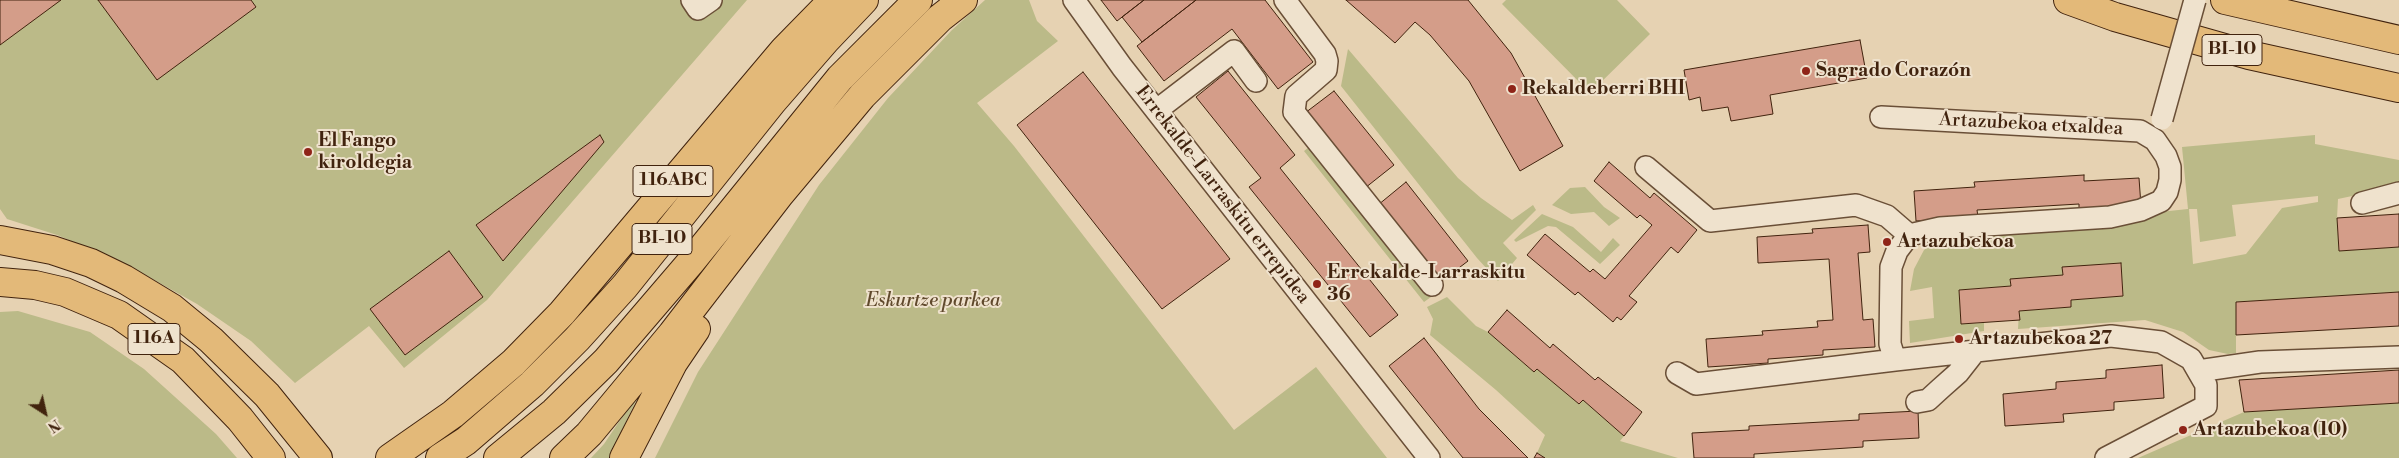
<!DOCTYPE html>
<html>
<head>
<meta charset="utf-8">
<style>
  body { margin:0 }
  #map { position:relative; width:2399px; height:458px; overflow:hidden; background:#e6d2b2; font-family:"Libre Bodoni",serif }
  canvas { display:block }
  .north { position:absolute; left:20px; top:388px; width:50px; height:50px; -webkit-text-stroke:4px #efe2cd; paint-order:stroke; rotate:145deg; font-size:14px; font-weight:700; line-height:20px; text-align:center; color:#41230e }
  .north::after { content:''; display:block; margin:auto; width:18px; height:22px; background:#41230e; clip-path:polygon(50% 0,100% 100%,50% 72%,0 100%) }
</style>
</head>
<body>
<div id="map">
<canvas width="2399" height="458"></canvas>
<div class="north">N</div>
</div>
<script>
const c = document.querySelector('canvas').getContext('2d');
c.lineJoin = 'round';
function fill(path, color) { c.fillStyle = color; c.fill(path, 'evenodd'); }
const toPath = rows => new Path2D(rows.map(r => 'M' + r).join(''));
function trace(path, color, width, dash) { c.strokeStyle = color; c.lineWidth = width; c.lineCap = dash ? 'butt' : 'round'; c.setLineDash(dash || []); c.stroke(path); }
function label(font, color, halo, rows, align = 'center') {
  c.font = font + ' "Libre Bodoni",serif'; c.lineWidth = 4; c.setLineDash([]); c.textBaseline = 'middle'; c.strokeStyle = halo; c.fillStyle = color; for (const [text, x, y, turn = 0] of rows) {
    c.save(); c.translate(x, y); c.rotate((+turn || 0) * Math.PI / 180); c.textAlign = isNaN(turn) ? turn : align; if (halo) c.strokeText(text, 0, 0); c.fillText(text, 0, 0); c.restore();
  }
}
fill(toPath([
  [0,0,747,0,487,300,404,368,369,326,295,383,251,341,197,304,124,263,57,235,7,219,0,209],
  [985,0,1029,0,1037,21,1058,41,977,103,1014,146,1234,430,1316,367,1387,458,655,458,698,372,819,185,888,98,952,30],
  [1506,0,1617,0,1650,34,1590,93,1502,4],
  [1348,49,1458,178,1481,198,1512,220,1533,205,1536,210,1503,243,1517,258,1498,281,1477,258,1341,86],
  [2315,135,2315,144,2399,160,2399,186,2338,199,2337,218,2339,251,2399,247,2399,292,2236,302,2236,353,2228,354,2209,350,2183,332,2145,320,2018,329,2019,311,2071,307,2071,300,2123,296,2121,263,2062,268,2063,275,2010,280,2011,286,1959,290,1961,324,1984,323,1984,331,1910,343,1909,321,1934,318,1932,287,1910,291,1914,269,1924,250,1937,240,1952,234,2188,209,2182,147],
  [2318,196,2318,202,2282,208,2246,254,2193,264,2189,209,2197,209,2200,242,2236,236,2232,205],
  [1313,144,1431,297,1424,302,1304,151],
  [1585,187,1604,207,1620,218,1609,226,1594,212,1571,214,1552,205,1570,188],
  [1542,214,1573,227,1601,252,1613,238,1620,245,1600,264,1556,227,1548,226,1516,242,1514,240],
  [1447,297,1476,326,1488,332,1534,372,1537,369,1579,404,1583,400,1624,436,1620,441,1678,458,1545,458,1537,453,1545,435,1496,390,1430,335,1433,319,1427,307],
  [18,311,90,332,144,369,216,434,237,458,0,458,0,312],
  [643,386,609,458,591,458,604,444],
  [2399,403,2399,458,2138,458,2244,412]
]), '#bbba88');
const building = toPath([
  [0,0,61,0,0,45,0,0],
  [98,0,251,0,256,7,157,80,98,0],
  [1101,0,1144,0,1117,21,1101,0],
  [1144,0,1196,0,1142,42,1122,17,1144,0],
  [1196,0,1265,0,1313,62,1278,89,1232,29,1164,81,1137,46,1196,0],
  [1346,0,1468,0,1511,53,1563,146,1520,171,1469,81,1430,35,1415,22,1395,43,1346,0],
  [1860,40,1867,78,1770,95,1773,114,1731,121,1728,107,1702,111,1700,97,1689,100,1684,70,1860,40],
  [1228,71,1295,155,1280,168,1398,315,1370,337,1249,187,1261,178,1196,97,1228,71],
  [1083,72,1230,259,1162,309,1017,125,1083,72],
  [1334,91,1394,165,1365,188,1305,113,1334,91],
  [600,135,604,142,503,261,476,225,600,135],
  [1609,162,1650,198,1654,193,1697,230,1678,253,1671,247,1629,296,1637,302,1621,320,1617,317,1613,322,1578,292,1575,295,1527,255,1545,234,1590,272,1593,269,1605,279,1652,225,1640,215,1637,218,1594,181,1609,162],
  [2084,175,2084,181,2139,178,2141,206,2079,211,2079,204,1977,210,1978,217,1916,221,1914,191,1975,187,1974,182,2084,175],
  [1406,182,1468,261,1439,283,1378,205,1406,182],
  [2399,214,2399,247,2339,251,2337,218,2399,214],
  [1868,225,1870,252,1858,253,1863,320,1873,319,1875,347,1823,350,1823,355,1768,359,1768,363,1708,367,1706,339,1763,335,1762,331,1818,327,1817,321,1833,320,1829,259,1758,263,1757,237,1813,233,1812,229,1868,225],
  [449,251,483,297,405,355,370,309,449,251],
  [2121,263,2123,296,2071,300,2071,307,2019,311,2020,320,1961,324,1959,290,2011,286,2010,279,2063,275,2062,267,2121,263],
  [2399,292,2399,326,2236,335,2236,302,2399,292],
  [1507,310,1550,348,1553,344,1595,380,1598,377,1642,412,1624,436,1583,400,1579,404,1537,369,1534,372,1488,332,1507,310],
  [1424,338,1479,409,1528,458,1463,458,1389,366,1424,338],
  [2162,365,2164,398,2114,402,2114,410,2063,414,2064,422,2005,426,2003,394,2056,389,2056,382,2106,378,2106,370,2162,365],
  [2399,370,2399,403,2244,412,2239,380,2399,370],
  [1918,411,1919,438,1863,441,1863,447,1754,454,1754,458,1694,458,1692,433,1749,430,1749,426,1859,420,1859,414,1918,411],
  [1537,453,1545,458,1534,458,1537,453]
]);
fill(building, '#d49d89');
trace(building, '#41230e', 1);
const minor = toPath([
  [692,0,698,9,711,0],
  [1074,0,1122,67,1429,458],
  [1285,0,1325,54,1327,61,1326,70,1296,96,1294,112,1432,285],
  [1157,110,1234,51,1256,81],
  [1881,117,2140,131,2155,140,2166,156,2170,167,2170,180,2167,192,2161,201,2141,210,2110,217,1940,228,1909,235,1897,251,1891,267,1890,344,1895,360,2111,336,2161,342,2191,359,2206,385,2206,406,2106,458],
  [1646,167,1710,221,1856,205,1887,216,1909,235],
  [2362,203,2399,193],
  [2198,371,2260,362,2399,357],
  [1677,373,1696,384,1895,360],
  [1917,402,1928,400,1940,389,1958,373,1976,350]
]);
const highway = toPath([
  [2068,0,2115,17,2249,55,2399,88],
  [2225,0,2399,40],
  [0,240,52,250,91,263,124,279,172,308,211,340,267,395,318,458],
  [0,282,35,285,65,292,119,315,183,360,240,419,271,458],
  [390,458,453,414,513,363,562,313,784,50,833,0],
  [440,458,466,441,532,384,577,339,625,286,773,101,826,40,864,0],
  [498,458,554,412,606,361,690,263,840,78,918,0],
  [564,458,589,434,672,334,780,194,862,96,940,18,963,0],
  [624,458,673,363,696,329]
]);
trace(minor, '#6a4f37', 24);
trace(highway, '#41230e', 30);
trace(minor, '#efe2cd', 21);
trace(highway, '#e3b979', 28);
const minorBridge = toPath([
  [2162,119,2195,0]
]);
trace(minorBridge, '#6a4f37', 24, []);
trace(minorBridge, '#efe2cd', 21);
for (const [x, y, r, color] of [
  [1806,71,5,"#8f2418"],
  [1512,89,5,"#8f2418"],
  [308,152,5,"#8f2418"],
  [1887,242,5,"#8f2418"],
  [1317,284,5,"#8f2418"],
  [1959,339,5,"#8f2418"],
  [2183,430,5,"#8f2418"]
]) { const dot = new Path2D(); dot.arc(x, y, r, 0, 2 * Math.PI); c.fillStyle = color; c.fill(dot); trace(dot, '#efe2cd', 2); }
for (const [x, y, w] of [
  [2232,50,60],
  [673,181,80],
  [662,239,60],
  [154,339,52]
]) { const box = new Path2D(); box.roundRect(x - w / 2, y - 15.5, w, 31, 4); c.fillStyle = '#efe2cd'; c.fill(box); trace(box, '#41230e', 1); }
label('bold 18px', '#41230e', null, [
  ["BI-10",2232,50],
  ["116ABC",673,181],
  ["BI-10",662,239],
  ["116A",154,339]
]);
label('bold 19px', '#41230e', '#efe2cd', [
  ["Sagrado Corazón",1816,71],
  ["Rekaldeberri BHI",1522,89],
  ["El Fango",318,141],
  ["kiroldegia",318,163],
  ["Artazubekoa",1897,242],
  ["Errekalde-Larraskitu",1327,273],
  ["36",1327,295],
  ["Artazubekoa 27",1969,339],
  ["Artazubekoa (10)",2193,430]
], 'left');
label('19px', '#41230e', '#efe2cd', [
  ["Artazubekoa etxaldea",2031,125,3],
  ["Errekalde-Larraskitu errepidea",1222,195,52]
]);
label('italic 19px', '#60492c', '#efe2cd', [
  ["Eskurtze parkea",933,301]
]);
</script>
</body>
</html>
